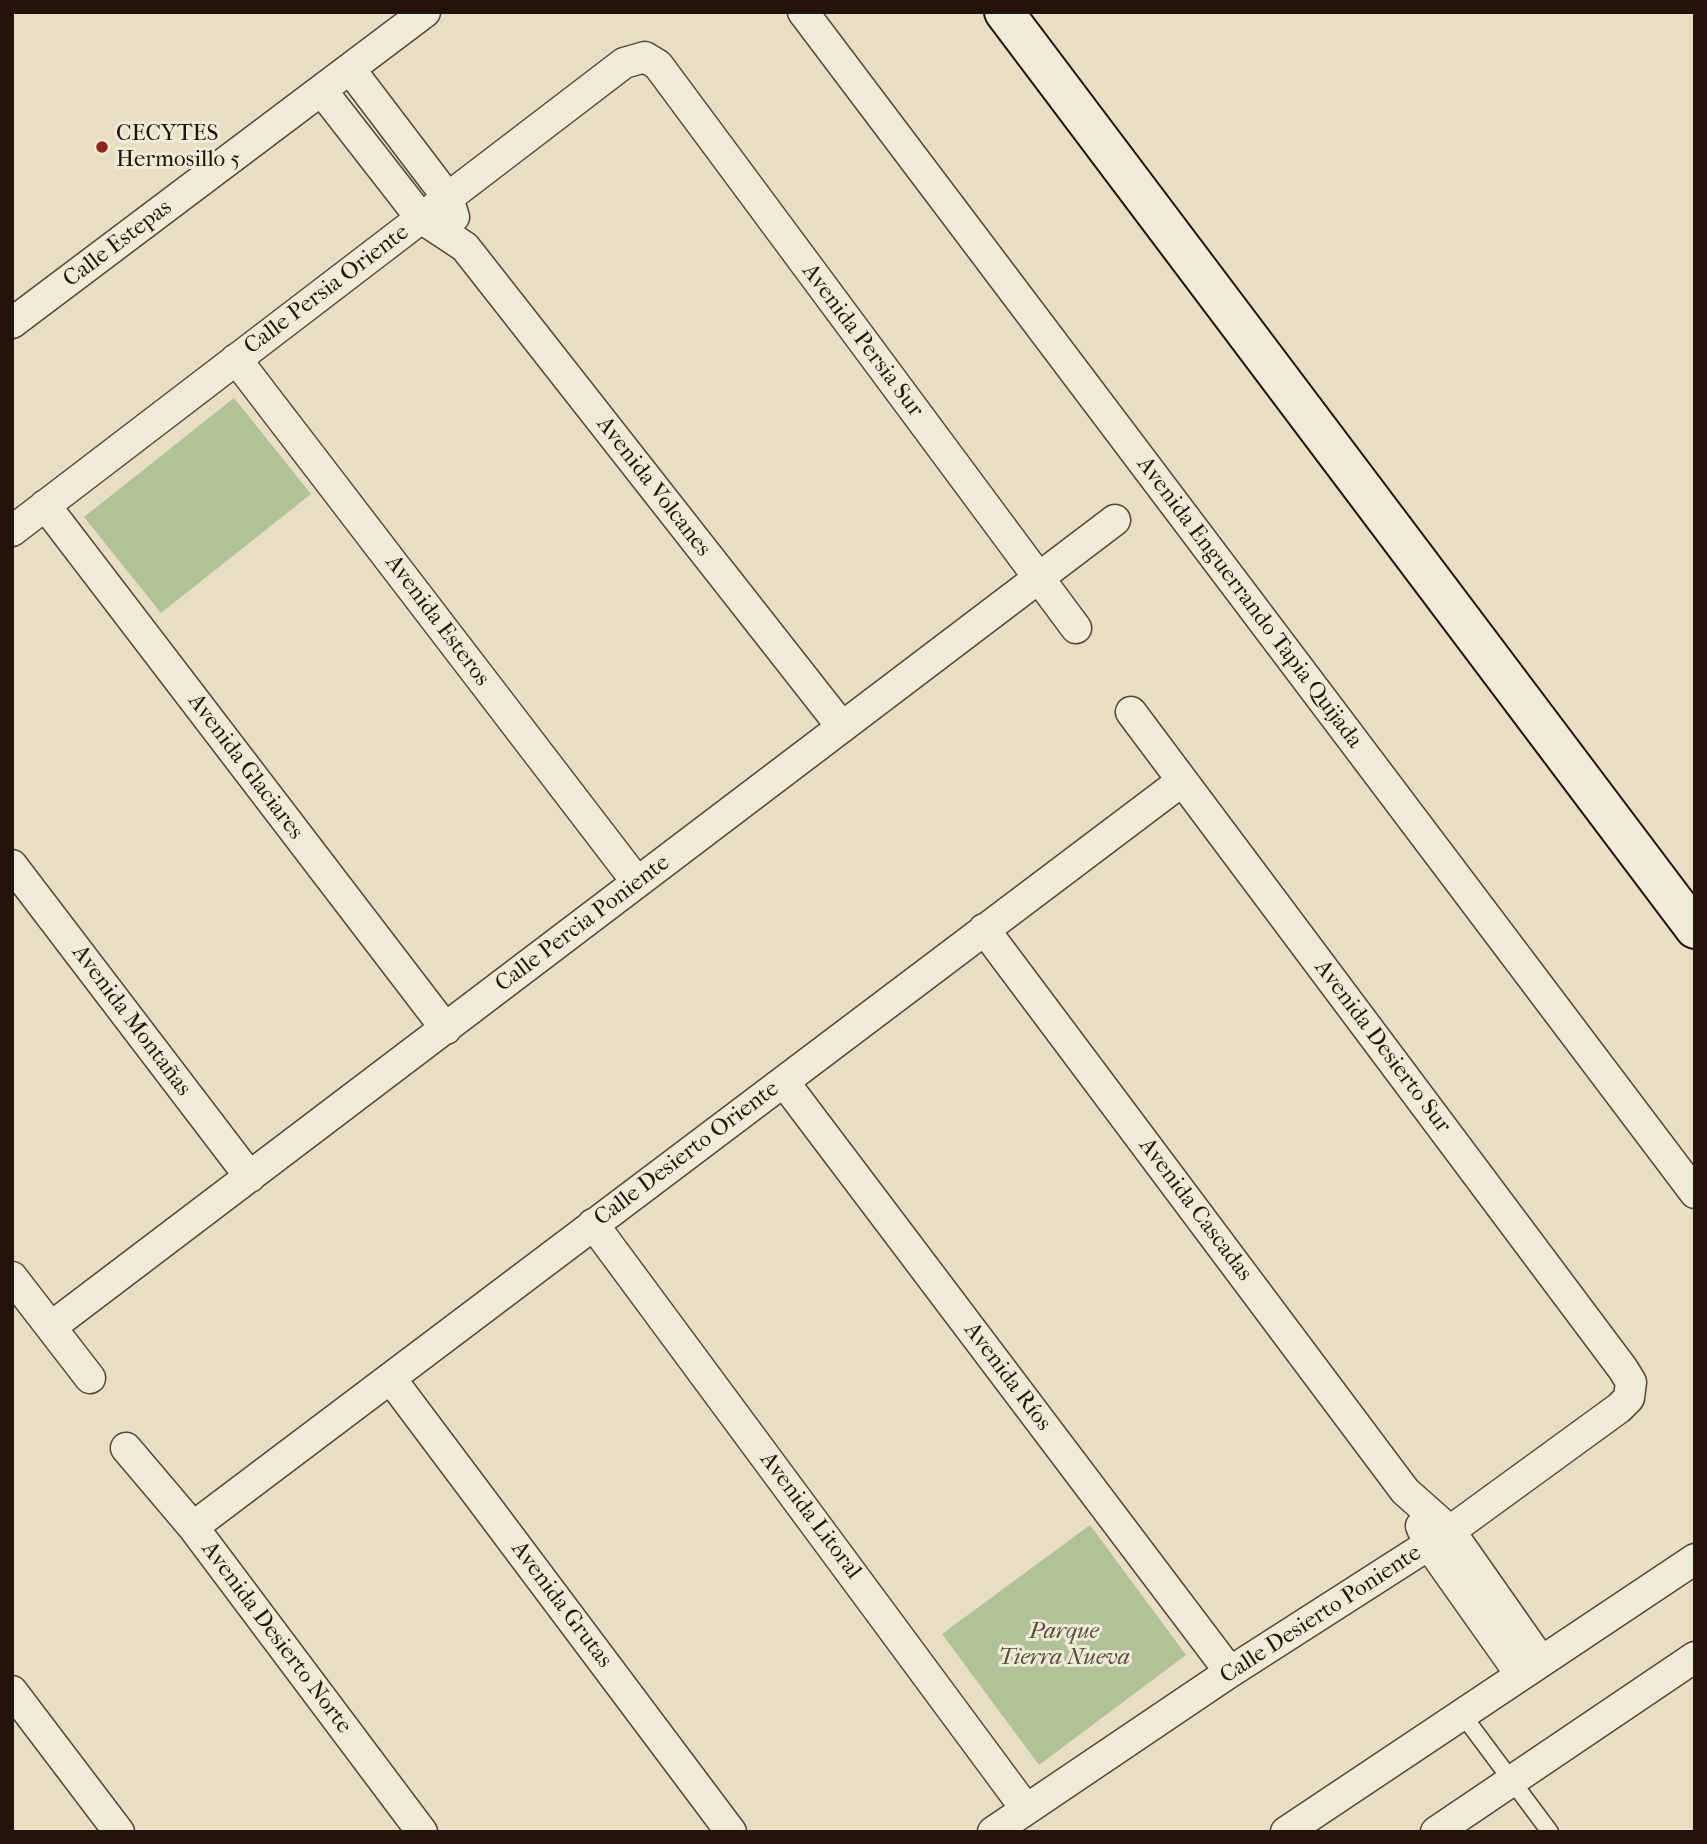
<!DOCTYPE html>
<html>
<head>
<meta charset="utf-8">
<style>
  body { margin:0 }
  #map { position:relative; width:1707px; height:1844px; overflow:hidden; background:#e8dec3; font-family:"IM FELL French Canon",serif }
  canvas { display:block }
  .frame { position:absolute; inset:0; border:14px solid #24130a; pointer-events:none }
</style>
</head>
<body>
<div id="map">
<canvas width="1707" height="1844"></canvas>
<div class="frame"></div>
</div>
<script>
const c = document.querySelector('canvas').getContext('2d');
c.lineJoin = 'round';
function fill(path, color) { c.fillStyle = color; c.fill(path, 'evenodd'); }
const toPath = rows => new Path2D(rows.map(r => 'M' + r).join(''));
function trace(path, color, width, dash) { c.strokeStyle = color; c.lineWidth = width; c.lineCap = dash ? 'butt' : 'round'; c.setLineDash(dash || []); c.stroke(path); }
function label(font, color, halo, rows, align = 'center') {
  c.font = font + ' "IM FELL French Canon",serif'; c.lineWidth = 6; c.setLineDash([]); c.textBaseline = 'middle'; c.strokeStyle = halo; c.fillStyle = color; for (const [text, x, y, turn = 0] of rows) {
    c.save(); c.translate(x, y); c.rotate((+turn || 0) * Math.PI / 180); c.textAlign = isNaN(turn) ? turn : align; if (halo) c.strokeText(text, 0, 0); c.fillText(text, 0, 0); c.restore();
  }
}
fill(toPath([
  [234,398,311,494,161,613,84,517],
  [1090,1525,1186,1655,1039,1765,942,1634]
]), '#b2c297');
const lane = toPath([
  [1462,1714,1550,1832]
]);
const street = toPath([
  [803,12,1695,1193],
  [350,69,448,198,454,217],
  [322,91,421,218,465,247,842,727],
  [12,323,425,12],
  [236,359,637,882],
  [45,505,446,1029],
  [12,531,624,63,645,57,658,65,1076,628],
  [12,865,250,1177],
  [984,929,1405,1491,1450,1531,1541,1661],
  [784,1082,1230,1672],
  [593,1224,1026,1809],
  [12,1277,90,1378],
  [51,1327,1115,520],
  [391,1379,731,1832],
  [126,1448,193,1527,422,1832],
  [1421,1526,1429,1545,1521,1675],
  [193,1527,1182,781],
  [12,1691,119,1832],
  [993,1832,1230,1672,1450,1531,1619,1408,1629,1398,1631,1382,1623,1369,1131,712],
  [1286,1832,1695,1559],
  [1436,1832,1695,1657]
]);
const secondary = toPath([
  [1004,12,1695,929]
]);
trace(lane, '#554638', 19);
trace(street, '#554638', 33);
trace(secondary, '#24130a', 42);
trace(lane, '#f0ead8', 16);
trace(street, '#f0ead8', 30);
trace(secondary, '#f0ead8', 38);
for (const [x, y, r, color] of [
  [102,147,7,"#8f2418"]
]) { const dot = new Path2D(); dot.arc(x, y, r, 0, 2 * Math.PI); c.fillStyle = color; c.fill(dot); trace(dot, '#f0ead8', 2.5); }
label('23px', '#24130a', '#f0ead8', [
  ["CECYTES",116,134],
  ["Hermosillo 5",116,160]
], 'left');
label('23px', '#24130a', '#f0ead8', [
  ["Calle Estepas",118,244,-37],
  ["Calle Persia Oriente",327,290,-37],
  ["Avenida Persia Sur",862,341,53],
  ["Avenida Volcanes",653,487,52],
  ["Avenida Enguerrando Tapia Quijada",1249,603,53],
  ["Avenida Esteros",437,621,53],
  ["Avenida Glaciares",245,767,53],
  ["Calle Percia Poniente",583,924,-37],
  ["Avenida Montañas",131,1021,53],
  ["Avenida Desierto Sur",1382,1047,53],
  ["Calle Desierto Oriente",687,1154,-37],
  ["Avenida Cascadas",1195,1210,53],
  ["Avenida Ríos",1007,1377,53],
  ["Avenida Litoral",810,1516,53],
  ["Avenida Grutas",561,1605,53],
  ["Calle Desierto Poniente",1321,1615,-33],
  ["Avenida Desierto Norte",276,1638,53]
]);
label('italic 23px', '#56503b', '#f0ead8', [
  ["Parque",1064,1632],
  ["Tierra Nueva",1064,1658]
]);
</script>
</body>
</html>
